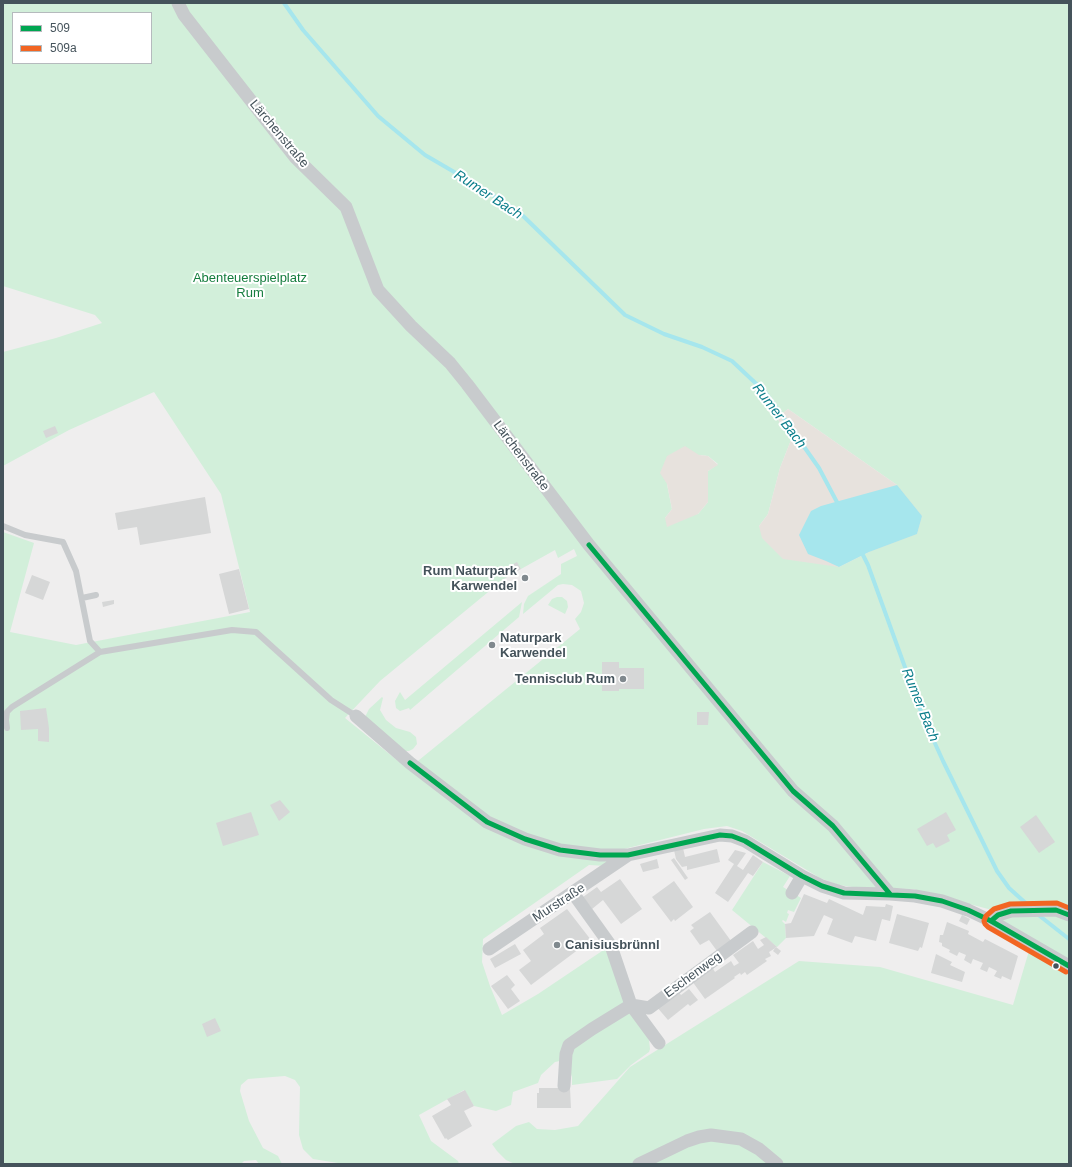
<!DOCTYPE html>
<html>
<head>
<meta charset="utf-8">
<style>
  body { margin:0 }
  #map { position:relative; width:1072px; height:1167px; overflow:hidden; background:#efeeee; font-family:Arial,sans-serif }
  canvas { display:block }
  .frame { position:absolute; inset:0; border:4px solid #45535b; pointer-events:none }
  .legend { position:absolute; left:12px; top:12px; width:140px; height:52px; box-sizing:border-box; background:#fff; border:1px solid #b5babd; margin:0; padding:5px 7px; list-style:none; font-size:12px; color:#45535b }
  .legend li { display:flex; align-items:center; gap:8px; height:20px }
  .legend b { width:20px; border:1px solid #b5babd }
</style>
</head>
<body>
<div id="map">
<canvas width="1072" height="1167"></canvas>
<div class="frame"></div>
<ul class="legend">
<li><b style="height:5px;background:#00a651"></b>509</li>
<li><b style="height:5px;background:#f26522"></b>509a</li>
</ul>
</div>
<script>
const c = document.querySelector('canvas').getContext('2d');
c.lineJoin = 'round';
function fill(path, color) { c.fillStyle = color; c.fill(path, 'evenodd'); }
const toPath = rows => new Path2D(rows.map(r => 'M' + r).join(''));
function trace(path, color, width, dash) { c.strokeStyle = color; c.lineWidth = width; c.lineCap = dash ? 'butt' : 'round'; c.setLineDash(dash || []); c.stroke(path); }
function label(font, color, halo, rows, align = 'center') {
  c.font = font + ' Arial,sans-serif'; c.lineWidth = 4; c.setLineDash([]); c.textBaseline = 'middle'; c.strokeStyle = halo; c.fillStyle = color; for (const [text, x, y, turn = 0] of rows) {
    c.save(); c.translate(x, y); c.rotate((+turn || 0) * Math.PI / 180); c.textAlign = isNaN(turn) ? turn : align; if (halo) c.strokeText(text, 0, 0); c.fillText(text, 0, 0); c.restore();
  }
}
fill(toPath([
  [3,3,1069,3,1069,1164,515,1164,506,1160,497,1151,492,1144,516,1126,529,1122,537,1129,555,1130,578,1126,630,1067,799,961,880,967,1013,1005,1031,944,991,921,1008,911,992,910,913,889,859,888,839,885,820,878,742,831,727,826,704,829,620,850,607,866,589,865,483,939,482,962,490,986,502,1015,538,994,605,949,649,1040,650,1049,649,1052,631,1065,617,1079,572,1085,572,1077,570,1071,560,1061,555,1062,541,1075,538,1083,513,1092,511,1105,496,1111,474,1106,464,1090,419,1115,431,1141,458,1161,459,1164,344,1164,313,1159,303,1149,299,1135,300,1087,295,1080,285,1076,248,1079,241,1085,240,1091,249,1121,263,1148,278,1156,282,1164,259,1164,256,1160,244,1161,241,1164,3,1164,3,532,34,543,10,632,76,645,250,612,221,494,154,392,69,430,3,466,3,352,56,338,102,323,95,315,3,286],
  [13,13,151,13,151,63,13,63],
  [788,409,897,485,869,552,839,567,759,526,768,514,780,468,791,440,777,418],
  [699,455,708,456,718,464,708,471,708,502,698,514,665,518,672,509,667,484],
  [574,549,577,556,561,564,561,574,528,596,524,604,523,614,558,585,563,584,572,585,581,591,584,603,581,612,575,619,580,629,408,769,345,718,380,681,504,579,512,574,508,567,517,563,521,569,555,550,558,558],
  [557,597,562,597,567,601,568,607,565,614,548,605,552,599],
  [522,602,519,617,410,710,409,708,400,711,396,708,395,701,400,692,405,700],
  [382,697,383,698,380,710,386,720,396,728,410,732,416,737,417,744,413,749,409,751,405,751,365,717,369,709],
  [763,862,790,876,783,887,801,898,794,912,788,910,787,913,789,914,786,922,783,920,782,921,785,924,786,938,777,947,732,910]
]), '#d2efda');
fill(toPath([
  [788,409,897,485,922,516,917,534,869,552,839,567,783,559,762,538,759,526,768,514,780,468,791,440,777,418],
  [685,446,699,455,708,456,718,465,708,471,708,502,698,514,667,527,665,518,672,509,667,484,660,473,667,456]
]), '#e7e2dd');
fill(toPath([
  [897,485,922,516,917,534,869,552,839,567,826,561,808,554,799,535,811,511,821,506]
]), '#a6e6ed');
trace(toPath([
  [284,3,303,30,378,116,425,155,480,187,520,213,625,315,664,334,702,347,732,361,765,392,788,424,819,468,839,506],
  [861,551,868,565,923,717,943,761,997,871,1009,888,1030,907],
  [1036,913,1069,939]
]), '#a6e6ed', 4);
fill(toPath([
  [55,426,58,433,46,438,43,431],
  [205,497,211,533,140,545,137,527,118,530,115,513],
  [517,562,521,569,512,574,508,567],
  [239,569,249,609,229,614,219,574],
  [32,575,50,582,43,600,25,593],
  [114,600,114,604,103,607,102,602],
  [602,662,619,662,619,668,644,668,644,689,619,689,619,691,602,691],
  [46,708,49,728,49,742,38,741,38,729,21,730,20,711],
  [697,712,709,712,708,725,697,725],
  [280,800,290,812,279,821,270,805],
  [251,812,259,835,223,846,216,823],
  [946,812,956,830,947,835,950,841,936,848,933,843,927,846,917,829],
  [1036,815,1055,842,1039,853,1020,827],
  [683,848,685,857,717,849,720,862,687,870,687,866,682,867,676,859,674,850],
  [735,850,746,853,737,866,743,870,753,855,763,862,753,876,748,873,728,902,715,893,734,864,728,860],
  [674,858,688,878,685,880,671,860],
  [657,859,659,868,643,872,640,864],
  [620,879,642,909,621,924,603,900,592,909,583,897,597,887,601,892],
  [674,881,693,907,675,921,674,919,671,922,652,897],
  [804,894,827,903,829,899,863,915,866,906,885,907,886,904,893,906,890,921,882,919,876,941,855,936,852,943,827,934,833,919,824,915,814,936,786,938,785,924,791,923],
  [567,909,591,940,531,985,519,970,531,961,523,950,544,934,540,928],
  [710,912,731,941,717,951,709,940,700,945,690,931,694,928,691,925],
  [897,914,929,923,922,948,920,947,918,951,889,943],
  [962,915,970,919,967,925,959,921],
  [947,922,969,931,968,934,983,942,985,939,1018,956,1011,980,1002,976,1001,979,994,976,997,971,989,967,987,972,980,969,983,963,973,959,971,964,964,960,966,955,959,952,957,956,949,952,950,950,942,946,942,943,939,942,940,935,943,935],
  [766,937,777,947,769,952,771,956,765,959,767,961,747,975,745,972,741,975,740,973,734,977,735,978,705,999,692,981,712,967,715,972,731,961,734,966,739,963,733,955,753,941,758,949,764,945,760,940],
  [515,944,521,954,495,968,490,959],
  [776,947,781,951,778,955,773,951],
  [936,954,952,962,950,965,965,972,962,982,931,973],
  [507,975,515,985,511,989,520,1001,508,1009,491,986],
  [689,989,698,1000,690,1006,688,1004,668,1020,656,1006,677,990,681,995],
  [215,1018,221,1031,207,1037,202,1024],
  [539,1088,570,1088,571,1108,537,1108,537,1093,539,1093],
  [465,1090,474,1106,464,1111,472,1126,448,1140,446,1138,445,1139,432,1116,451,1105,447,1099]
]), '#d6d7d7');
trace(toPath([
  [3,526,25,535,63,542,76,571,90,641,100,652,232,630,256,632,331,700,356,716],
  [82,598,96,595],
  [7,728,6,720,7,712,12,707,100,652]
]), '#c8cbcd', 6);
trace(toPath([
  [178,3,184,15,295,157,346,207,378,290,411,326,450,363,467,384,589,545,793,791,833,826,890,894],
  [356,716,410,763,487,822,525,839,560,850,600,855,628,855,720,835,732,836,745,841,802,876,822,886,844,893,890,894,915,896,942,901,968,910,991,921,1069,966],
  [573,893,611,946,631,1005,649,1008,752,932],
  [792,893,802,876],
  [991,921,998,915,1011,911,1056,910,1069,915],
  [489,949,628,855],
  [564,1086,566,1054,569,1045,592,1029,631,1005,659,1043],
  [639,1164,687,1141,699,1137,711,1135,741,1139,759,1149,777,1164]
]), '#c8cbcd', 13);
trace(toPath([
  [589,545,793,791,833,826,890,894],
  [410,763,487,822,525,839,560,850,600,855,628,855,720,835,732,836,745,841,802,876,822,886,844,893,915,896,942,901,968,910,991,921,1069,966],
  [991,921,998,915,1011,911,1056,910,1069,915]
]), '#00a651', 5);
trace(toPath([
  [1066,972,988,927,985,924,984,921,986,916,994,909,1010,904,1057,903,1069,908]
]), '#f26522', 5);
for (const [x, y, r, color] of [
  [525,578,4,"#80898e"],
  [492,645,4,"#80898e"],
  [623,679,4,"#80898e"],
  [557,945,4,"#80898e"],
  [1056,966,3.5,"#45535b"]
]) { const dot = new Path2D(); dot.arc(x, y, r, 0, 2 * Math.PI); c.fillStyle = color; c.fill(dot); trace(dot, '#fff', 1.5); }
label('13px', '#45535b', '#fff', [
  ["Lärchenstraße",279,134,50],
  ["Lärchenstraße",521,456,53],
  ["Murstraße",559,903,-33],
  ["Eschenweg",693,975,-36]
]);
label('13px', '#157d3e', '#fff', [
  ["Abenteuerspielplatz",250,278],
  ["Rum",250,293]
]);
label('bold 13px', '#45535b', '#fff', [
  ["Rum Naturpark",517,571],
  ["Karwendel",517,586],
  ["Naturpark",500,638,"left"],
  ["Karwendel",500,653,"left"],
  ["Tennisclub Rum",615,679],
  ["Canisiusbrünnl",565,945,"left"]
], 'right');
label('italic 14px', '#0b7e8b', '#fff', [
  ["Rumer Bach",488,195,33],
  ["Rumer Bach",779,416,52],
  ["Rumer Bach",920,705,68]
]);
</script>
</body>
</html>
